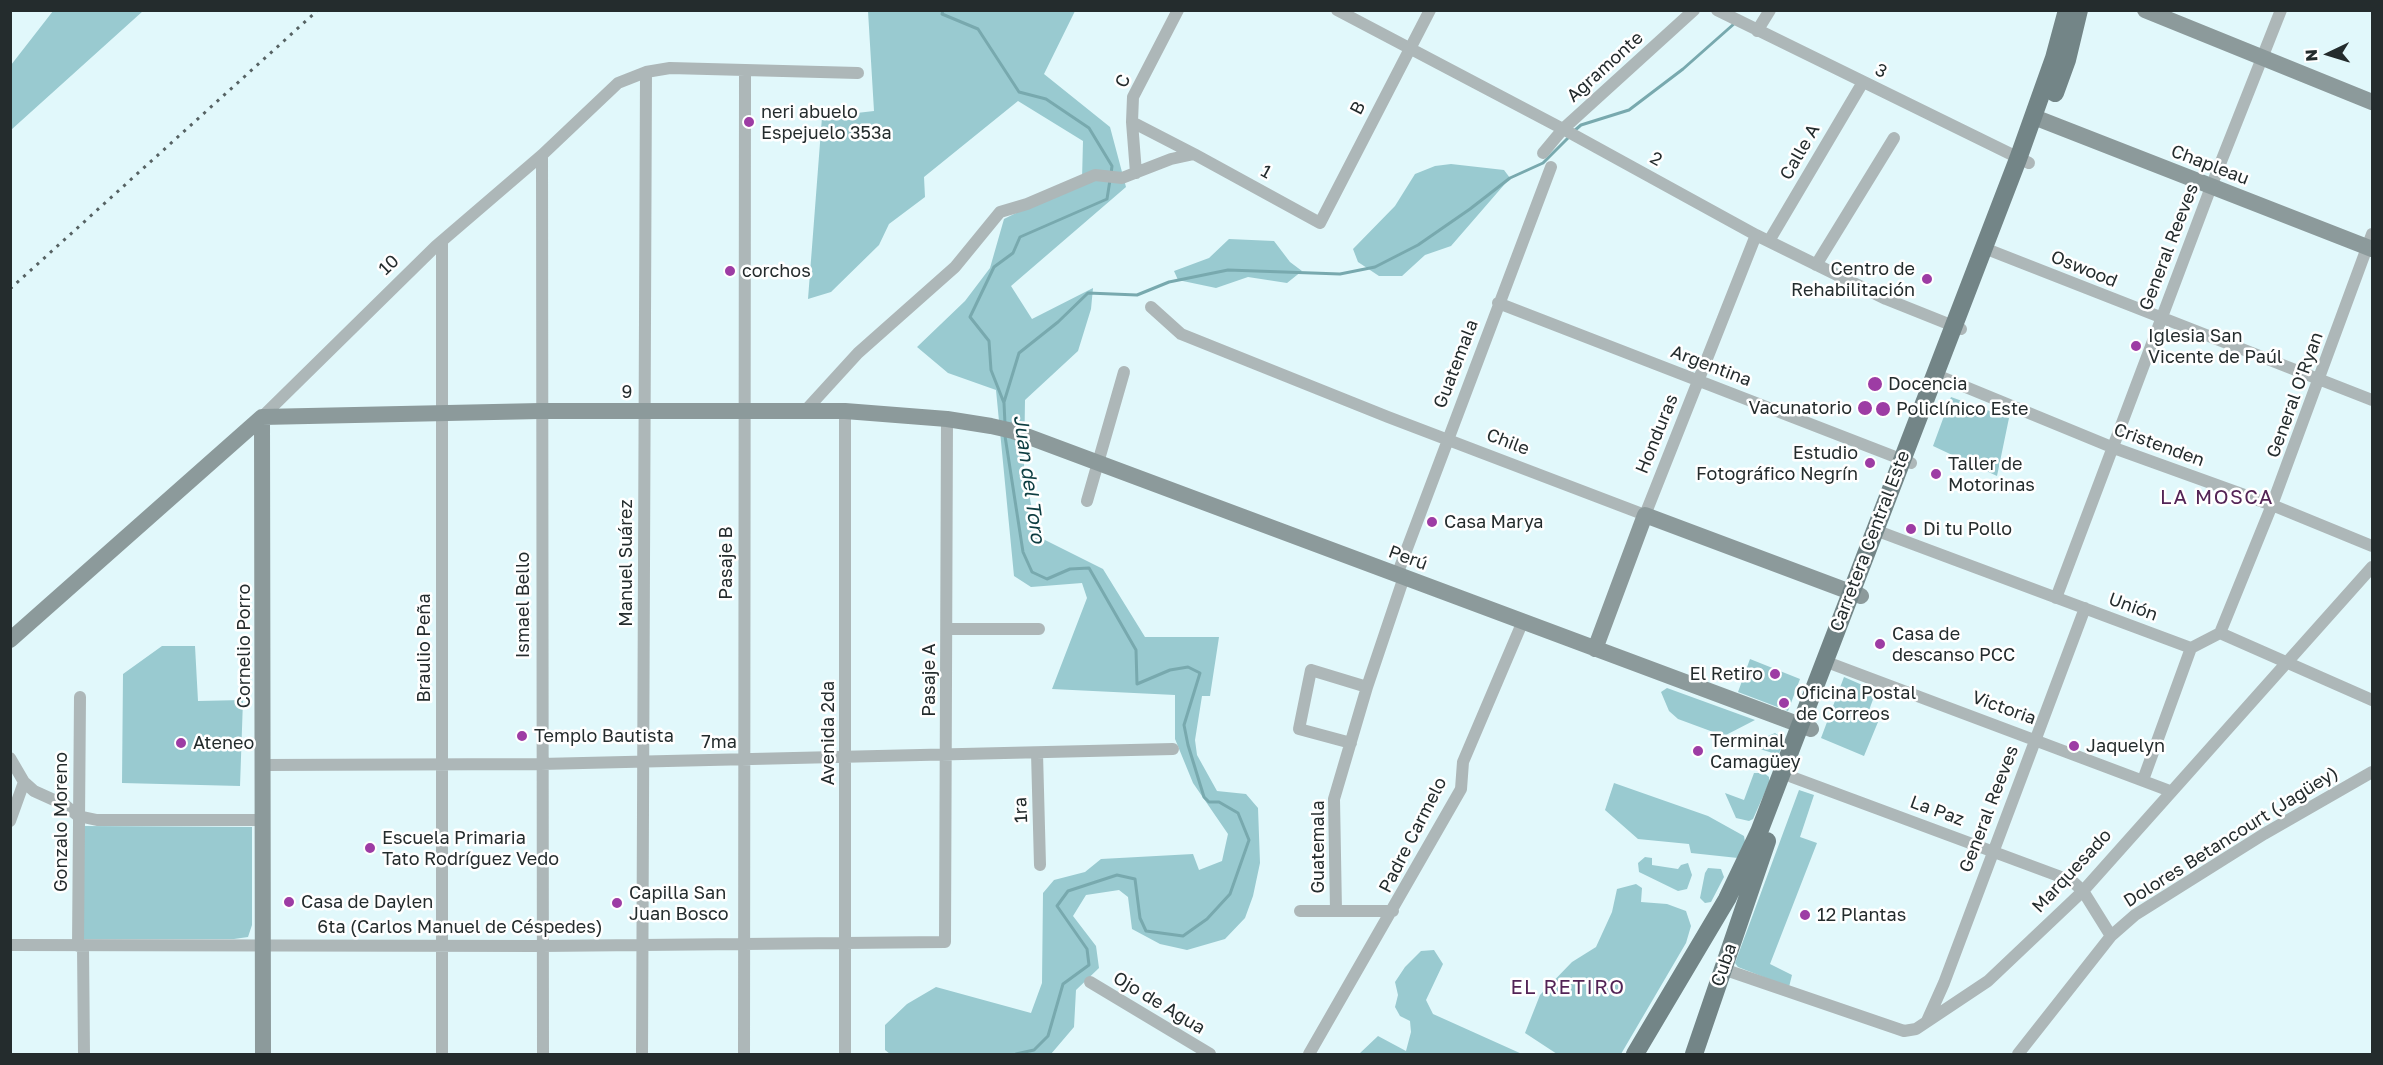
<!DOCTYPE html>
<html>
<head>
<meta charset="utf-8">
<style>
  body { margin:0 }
  #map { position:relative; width:2383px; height:1065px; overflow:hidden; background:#e1f8fb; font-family:"Golos Text",sans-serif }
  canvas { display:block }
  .frame { position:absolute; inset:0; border:12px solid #242c2d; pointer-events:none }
  .north { position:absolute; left:2299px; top:24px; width:60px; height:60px; -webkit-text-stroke:4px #fff; paint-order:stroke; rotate:266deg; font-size:16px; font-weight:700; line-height:24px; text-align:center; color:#242c2d }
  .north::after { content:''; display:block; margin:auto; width:21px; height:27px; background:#242c2d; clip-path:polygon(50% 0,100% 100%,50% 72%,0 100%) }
</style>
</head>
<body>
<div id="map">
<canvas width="2383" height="1065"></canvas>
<div class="frame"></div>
<div class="north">N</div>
</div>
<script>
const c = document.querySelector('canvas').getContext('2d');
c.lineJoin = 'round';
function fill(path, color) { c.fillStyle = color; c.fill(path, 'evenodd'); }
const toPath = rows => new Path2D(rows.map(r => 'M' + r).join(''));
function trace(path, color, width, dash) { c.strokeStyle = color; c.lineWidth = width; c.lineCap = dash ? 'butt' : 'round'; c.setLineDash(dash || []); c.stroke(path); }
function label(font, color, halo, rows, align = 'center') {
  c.font = font + ' "Golos Text",sans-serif'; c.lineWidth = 5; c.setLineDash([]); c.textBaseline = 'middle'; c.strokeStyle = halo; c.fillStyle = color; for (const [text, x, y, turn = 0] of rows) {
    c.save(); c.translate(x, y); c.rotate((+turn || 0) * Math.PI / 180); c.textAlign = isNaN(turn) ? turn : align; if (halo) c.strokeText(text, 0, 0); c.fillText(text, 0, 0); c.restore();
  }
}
fill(toPath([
  [53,11,143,11,11,130,11,65],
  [868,11,1075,11,1044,74,1110,127,1126,187,1011,286,1032,319,1093,288,1091,309,1078,351,1025,400,1024,467,1037,536,1103,569,1145,637,1219,637,1210,696,1202,696,1195,740,1197,755,1217,791,1246,794,1258,808,1260,863,1253,896,1245,918,1225,939,1187,950,1160,944,1132,929,1128,897,1119,890,1086,895,1073,916,1096,946,1099,968,1076,990,1074,1027,1051,1054,890,1054,885,1050,885,1025,907,1004,936,987,1031,1013,1042,983,1043,893,1054,880,1085,872,1101,859,1193,854,1199,870,1222,861,1228,834,1193,783,1175,739,1175,695,1052,689,1087,598,1082,583,1031,587,1014,576,996,390,948,373,917,347,965,301,990,268,1004,219,1082,180,1083,141,1018,101,924,177,925,197,889,224,879,245,831,292,808,299,822,117,874,111],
  [1451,164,1504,170,1510,178,1451,246,1425,255,1402,276,1379,276,1358,262,1353,249,1395,206,1415,174,1435,166],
  [1229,239,1274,241,1290,262,1302,271,1287,283,1248,277,1216,288,1178,280,1174,271,1209,258],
  [1951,397,2009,418,1997,476,1933,446],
  [162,646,195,646,198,701,243,700,240,786,122,783,123,674],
  [1750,659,1800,679,1788,711,1738,692],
  [1844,677,1876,691,1867,716,1878,722,1864,756,1821,738],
  [1667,688,1755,720,1724,736,1678,719,1669,711,1661,692],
  [1775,733,1781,737,1782,742,1779,755,1747,745],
  [1754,773,1764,773,1769,777,1769,783,1753,819,1749,821,1736,818,1725,793,1744,800],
  [1614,783,1708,816,1744,836,1745,842,1738,858,1691,853,1689,844,1638,839,1605,810],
  [1799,790,1814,795,1800,837,1817,843,1770,964,1792,975,1789,987,1738,967,1735,963],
  [82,826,252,827,252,925,248,937,234,939,83,939],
  [1645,857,1652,858,1652,865,1678,869,1681,865,1688,863,1692,875,1687,889,1678,891,1639,872,1638,863],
  [1708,868,1721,869,1724,877,1711,902,1705,903,1700,898,1705,873],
  [1636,884,1642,888,1641,902,1667,904,1686,911,1691,926,1686,943,1621,1054,1557,1054,1525,1033,1540,995,1572,962,1596,947,1612,912,1617,889],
  [1434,950,1443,964,1426,1000,1433,1014,1522,1054,1359,1054,1378,1036,1406,1051,1411,1032,1410,1021,1400,1016,1395,1007,1398,995,1395,982,1405,967,1421,951]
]), '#99cad0');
trace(toPath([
  [943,10,942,14,978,29,1019,92,1046,99,1089,128,1112,166,1111,174],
  [1574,131,1581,125,1629,110,1683,69,1735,23],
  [1004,402,1019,353,1058,322,1088,293,1137,295,1169,282,1228,270,1340,274,1375,267,1418,245,1470,209,1510,178,1543,163,1570,136],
  [1005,424,1004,403,991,370,989,341,970,317,994,267,1013,253,1020,237,1107,199,1110,180],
  [1005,436,1023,552,1032,572,1047,579,1070,569,1089,568,1136,650,1137,684,1170,670,1188,667,1200,673,1184,725,1188,745,1204,797,1209,802,1219,802,1238,813,1249,840,1230,894,1207,919,1183,936,1146,931,1140,918,1135,879,1117,875,1068,891,1057,906,1087,949,1089,965,1063,984,1048,1036,1034,1050,1016,1054]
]), '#78a9ae', 3);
trace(toPath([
  [1337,10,1563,129,1756,235,1886,299,1961,329],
  [1717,10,2029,163],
  [1757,31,1770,10],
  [1132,122,1194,154],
  [1543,153,1563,129,1694,10],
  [542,155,543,1054],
  [1136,173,1132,122,1133,97,1178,10],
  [1769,241,1863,82],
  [1984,248,2372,400],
  [1816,265,1894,138],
  [1498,303,1911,463],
  [1151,307,1181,334,1388,417,1645,515,1756,235],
  [1934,374,2114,448,2272,505,2372,546],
  [805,411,858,353,955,267,1000,212,1027,204,1095,175,1122,178,1171,159,1194,154,1320,223,1430,10],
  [845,411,845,1054],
  [262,417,436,246,542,155,618,83,646,72,670,68,858,73],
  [1087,501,1124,372],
  [1875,530,2191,648,2220,633],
  [1397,575,1551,167],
  [2056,598,2211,187,2281,10],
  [947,629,1039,629],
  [2220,633,2272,505,2372,234],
  [2220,633,2372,700],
  [1824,661,2170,791],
  [1351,743,1299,729,1311,670,1367,687],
  [1037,753,1040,865],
  [10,758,24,782,34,791,65,805,78,816,97,820,264,820],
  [264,765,541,764,1173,749],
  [1792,777,2072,881,2083,891,2111,936],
  [2143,780,2191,648],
  [10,821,24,782],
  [1300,911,1393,911],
  [1336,911,1334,799,1367,687,1404,577],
  [10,945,541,946,945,942,947,419],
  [78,946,80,697],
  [83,946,84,1054],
  [1723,969,1904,1031,1916,1029,1988,981,2083,891,2372,567],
  [1090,982,1210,1054],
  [1927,1021,1944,983,2085,608],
  [442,1054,442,242],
  [642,1054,646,72],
  [744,1054,745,72],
  [1309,1054,1461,789,1463,762,1523,621],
  [2018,1054,2111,936,2135,915,2264,834,2372,772]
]), '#adb7b8', 12);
trace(toPath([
  [2145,10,2372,102],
  [2034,117,2372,249],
  [262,417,540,411,845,411,947,419,991,426,1013,431,1811,729],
  [262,417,263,1054],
  [10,640,262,417],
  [1595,649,1645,515,1861,596]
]), '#8c9a9b', 16);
trace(toPath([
  [2055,93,2067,60,2079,10],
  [1635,1054,1727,899,1759,832,2018,159,2054,58,2067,10],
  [1694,1054,1767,841]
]), '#738587', 18);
trace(toPath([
  [10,289,318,10]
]), '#566263', 3, [3, 6]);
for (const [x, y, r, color] of [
  [749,122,6,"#9d3ca4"],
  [730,271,6,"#9d3ca4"],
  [1927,279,6,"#9d3ca4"],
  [2136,346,6,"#9d3ca4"],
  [1875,384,8,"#9d3ca4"],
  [1865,408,8,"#9d3ca4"],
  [1883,409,8,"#9d3ca4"],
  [1870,463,6,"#9d3ca4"],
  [1936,474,6,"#9d3ca4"],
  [1432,522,6,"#9d3ca4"],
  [1911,529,6,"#9d3ca4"],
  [1880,644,6,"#9d3ca4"],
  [1775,674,6,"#9d3ca4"],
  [1784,703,6,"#9d3ca4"],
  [522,736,6,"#9d3ca4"],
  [181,743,6,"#9d3ca4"],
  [2074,746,6,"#9d3ca4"],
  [1698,751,6,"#9d3ca4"],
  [370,848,6,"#9d3ca4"],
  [289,902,6,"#9d3ca4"],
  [617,903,6,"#9d3ca4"],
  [1805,915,6,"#9d3ca4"]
]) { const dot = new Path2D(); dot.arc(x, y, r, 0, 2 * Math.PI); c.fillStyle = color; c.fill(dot); trace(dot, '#fff', 2); }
label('18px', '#242c2d', '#fff', [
  ["Agramonte",1605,67,-42],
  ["3",1881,71,26],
  ["C",1123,81,-66],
  ["B",1358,108,-63],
  ["Calle A",1800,152,-60],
  ["2",1656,159,29],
  ["Chapleau",2210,165,21],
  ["1",1266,172,29],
  ["General Reeves",2169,247,-69],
  ["10",389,265,-44],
  ["Oswood",2084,269,22],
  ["Guatemala",1456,364,-69],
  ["Argentina",1711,366,21],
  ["9",627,392],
  ["General O'Ryan",2295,395,-70],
  ["Honduras",1657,434,-68],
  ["Chile",1508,442,21],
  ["Cristenden",2159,445,20],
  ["Carretera Central Este",1870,541,-69],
  ["Perú",1408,558,20],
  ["Manuel Suárez",626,563,-90],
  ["Pasaje B",726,563,-90],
  ["Ismael Bello",523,605,-90],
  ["Unión",2133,607,20],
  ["Cornelio Porro",244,646,-90],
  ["Braulio Peña",424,648,-90],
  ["Pasaje A",929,680,-90],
  ["Victoria",2004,708,20],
  ["Avenida 2da",828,733,-90],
  ["7ma",719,742],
  ["General Reeves",1989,809,-69],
  ["1ra",1021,810,-92],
  ["La Paz",1937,811,20],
  ["Gonzalo Moreno",61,822,-90],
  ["Padre Carmelo",1413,835,-63],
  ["Dolores Betancourt (Jagüey)",2231,837,-32],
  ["Guatemala",1318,847,-90],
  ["Marquesado",2072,871,-47],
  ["6ta (Carlos Manuel de Céspedes)",460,927],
  ["Cuba",1724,965,-71],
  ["Ojo de Agua",1159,1003,31]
]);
label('18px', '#242c2d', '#fff', [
  ["neri abuelo",761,112],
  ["Espejuelo 353a",761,133],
  ["Centro de",1915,269,"right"],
  ["Rehabilitación",1915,290,"right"],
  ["corchos",742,271],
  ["Iglesia San",2148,336],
  ["Vicente de Paúl",2148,357],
  ["Docencia",1888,384],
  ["Vacunatorio",1852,408,"right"],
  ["Policlínico Este",1896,409],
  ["Estudio",1858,453,"right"],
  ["Fotográfico Negrín",1858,474,"right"],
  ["Taller de",1948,464],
  ["Motorinas",1948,485],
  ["Casa Marya",1444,522],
  ["Di tu Pollo",1923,529],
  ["Casa de",1892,634],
  ["descanso PCC",1892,655],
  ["El Retiro",1763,674,"right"],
  ["Oficina Postal",1796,693],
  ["de Correos",1796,714],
  ["Templo Bautista",534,736],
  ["Terminal",1710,741],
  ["Camagüey",1710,762],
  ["Ateneo",193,743],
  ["Jaquelyn",2086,746],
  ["Escuela Primaria",382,838],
  ["Tato Rodríguez Vedo",382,859],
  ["Capilla San",629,893],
  ["Juan Bosco",629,914],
  ["Casa de Daylen",301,902],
  ["12 Plantas",1817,915]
], 'left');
label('italic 20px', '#0d3d41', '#fff', [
  ["Juan del Toro",1029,479,82]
]);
c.letterSpacing = '1.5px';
label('20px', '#532456', '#fff', [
  ["LA MOSCA",2217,498],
  ["EL RETIRO",1568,988]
]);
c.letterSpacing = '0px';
</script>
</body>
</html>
